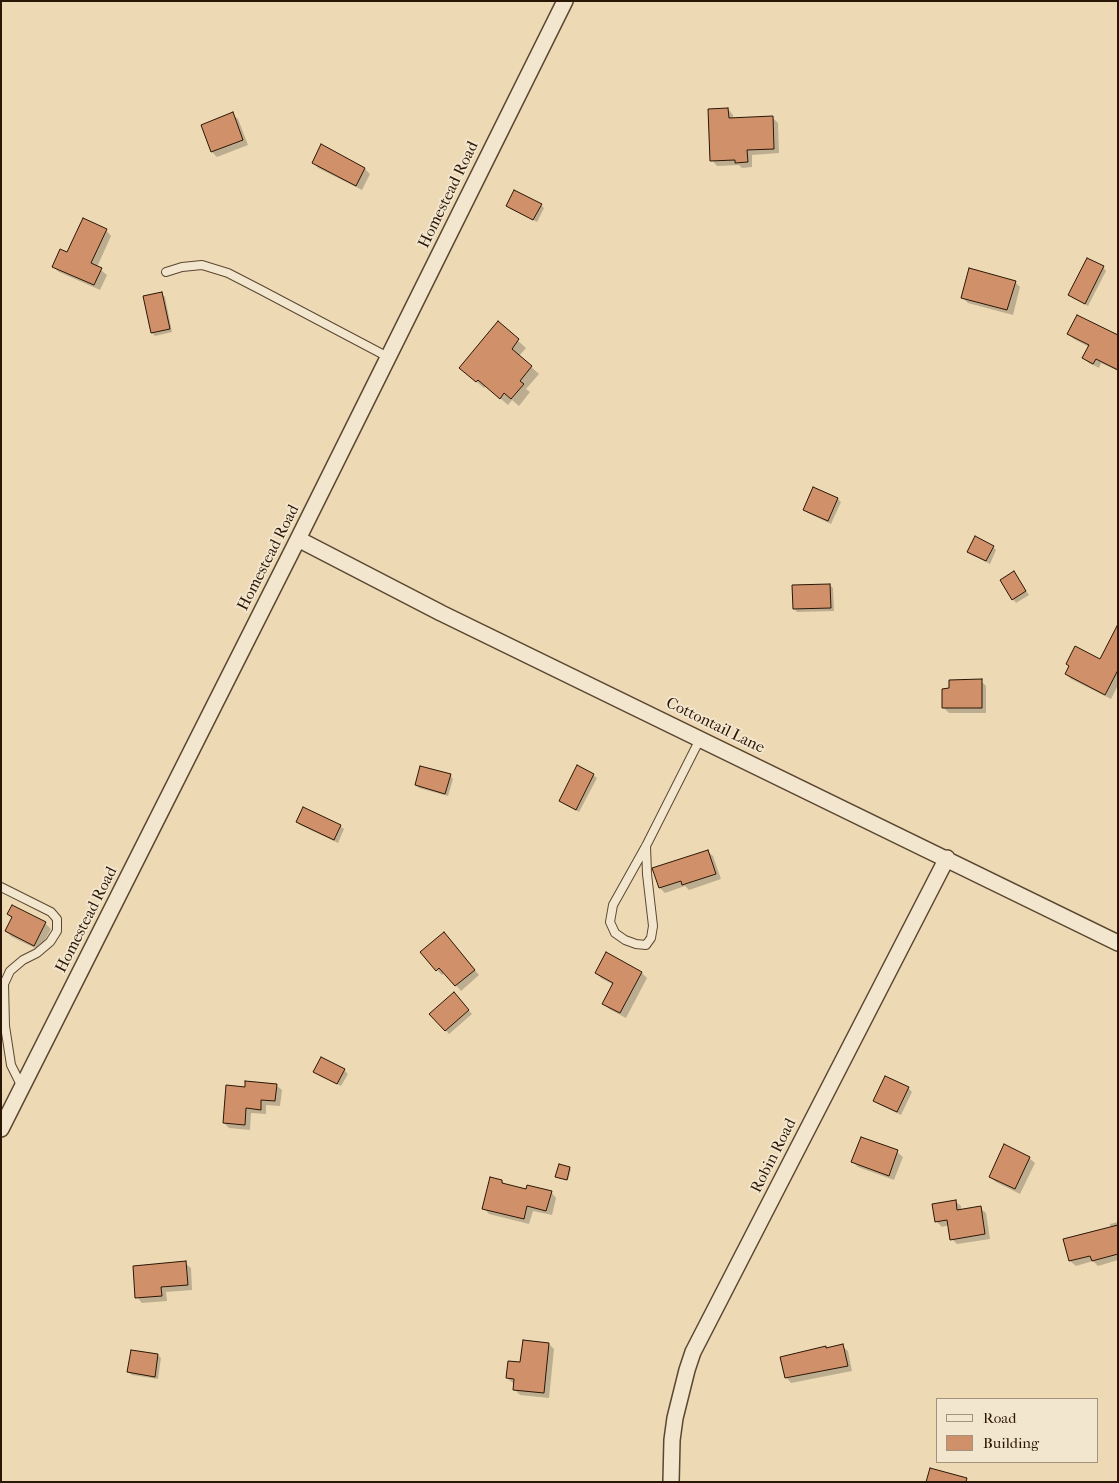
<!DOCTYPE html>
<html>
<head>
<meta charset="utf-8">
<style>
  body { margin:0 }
  #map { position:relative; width:1119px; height:1483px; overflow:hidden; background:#edd9b4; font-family:"IM FELL French Canon",serif }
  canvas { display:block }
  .frame { position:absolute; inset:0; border:2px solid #2a1605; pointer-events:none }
  .legend { position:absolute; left:936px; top:1398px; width:162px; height:65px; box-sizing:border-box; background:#f3e6ce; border:1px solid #a3937e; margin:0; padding:6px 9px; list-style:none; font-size:15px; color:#2a1605 }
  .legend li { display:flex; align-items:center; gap:10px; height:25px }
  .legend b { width:25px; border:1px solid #a3937e }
</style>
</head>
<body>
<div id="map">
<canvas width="1119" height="1483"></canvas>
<div class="frame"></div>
<ul class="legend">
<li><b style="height:6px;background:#f3e6ce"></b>Road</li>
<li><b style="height:14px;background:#d0916a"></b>Building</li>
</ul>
</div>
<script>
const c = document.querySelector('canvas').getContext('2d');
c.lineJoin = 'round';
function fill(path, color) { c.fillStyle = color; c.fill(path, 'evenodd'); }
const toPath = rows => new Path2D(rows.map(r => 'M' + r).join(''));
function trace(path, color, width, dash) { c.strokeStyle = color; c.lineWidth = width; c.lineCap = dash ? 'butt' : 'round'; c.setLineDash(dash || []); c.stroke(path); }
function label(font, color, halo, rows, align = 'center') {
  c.font = font + ' "IM FELL French Canon",serif'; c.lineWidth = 4; c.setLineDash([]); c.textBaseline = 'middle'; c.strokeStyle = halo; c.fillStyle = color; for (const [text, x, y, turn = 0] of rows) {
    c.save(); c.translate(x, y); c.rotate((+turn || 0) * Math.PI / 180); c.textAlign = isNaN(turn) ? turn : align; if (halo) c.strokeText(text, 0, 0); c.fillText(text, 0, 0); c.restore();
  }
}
fill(toPath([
  [728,109,733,115,733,119,772,117,778,123,779,153,752,155,752,167,742,168,739,165,717,166,712,160],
  [232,114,238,119,248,145,217,157,212,152],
  [313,162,365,169,370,174,362,190,318,168],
  [541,205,544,208,537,222,511,209,508,206],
  [106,230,111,236,97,267,107,275,100,290,59,272,53,267,68,254],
  [1103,267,1106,271,1088,306,1073,298,1069,295],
  [1015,282,1020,287,1013,315,968,303,962,297],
  [161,293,165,297,172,332,155,336,152,333],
  [498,323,526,348,519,356,539,374,526,389,530,392,519,406,512,400,508,405,486,386,484,388,468,375],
  [1068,334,1118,337,1118,371,1101,363,1099,368,1089,363,1084,358,1089,347,1074,339],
  [814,488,838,499,841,502,831,524,808,513,804,510],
  [993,547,996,550,990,564,972,555,968,551],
  [1014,573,1029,595,1016,603,1013,599],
  [830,585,833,588,834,611,797,612,794,608],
  [1118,634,1118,685,1111,699,1071,679,1066,674,1101,660],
  [981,681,986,686,986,713,949,713,943,707],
  [450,775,453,779,448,796,419,788,416,785],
  [593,775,597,778,579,812,564,804,561,801],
  [297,822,340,826,344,829,338,843,300,825],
  [707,851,713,856,721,879,689,890,685,886,665,893,660,888],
  [8,914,45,923,51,929,39,950,12,937,6,931,13,919],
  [449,939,479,975,461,991,445,973,442,975,437,970],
  [606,954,642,973,647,978,626,1018,609,1009,604,1004,614,985,601,978,596,973],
  [457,997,472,1014,449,1034,431,1014],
  [321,1059,344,1070,348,1074,341,1086,318,1075],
  [276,1085,282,1090,280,1106,266,1105,266,1114,251,1113,250,1130,229,1128,224,1123,246,1088],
  [908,1088,912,1092,901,1115,878,1104,875,1101],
  [897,1152,903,1157,894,1180,858,1167,853,1162],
  [1029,1158,1035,1163,1020,1194,996,1182,990,1177],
  [569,1168,571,1169,568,1180,558,1178],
  [502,1181,505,1185,527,1190,551,1192,556,1198,552,1215,533,1211,529,1224,489,1214,484,1208],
  [955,1201,961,1206,961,1211,980,1208,986,1213,990,1239,957,1244,952,1239,949,1225,942,1227,936,1221],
  [1118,1222,1118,1260,1098,1266,1093,1261,1076,1266,1070,1261,1065,1240,1111,1228,1110,1224],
  [185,1263,191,1268,192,1290,166,1292,167,1301,142,1303,137,1297],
  [549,1344,554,1349,549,1398,520,1395,515,1390,515,1383,513,1383,507,1378,521,1364],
  [842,1346,848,1351,852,1371,791,1383,786,1377,827,1349],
  [132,1351,158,1355,161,1358,158,1379,132,1375,128,1372]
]), '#0003');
const building = toPath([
  [728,108,729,118,773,116,774,149,747,150,748,162,735,163,735,160,710,161,708,109,728,108],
  [233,112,243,140,211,152,201,125,233,112],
  [321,144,365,168,356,186,312,163,321,144],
  [514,190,542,204,533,220,506,206,514,190],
  [83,218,107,229,91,263,102,268,94,285,52,267,60,249,67,252,83,218],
  [1087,258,1104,266,1085,304,1068,295,1087,258],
  [969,268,1016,281,1007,310,961,298,969,268],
  [162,292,170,329,151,333,143,296,162,292],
  [1077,315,1118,335,1118,370,1096,359,1093,364,1082,358,1089,345,1067,334,1077,315],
  [498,321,519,339,512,349,532,366,520,381,524,384,511,399,504,393,500,399,478,380,476,382,459,368,498,321],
  [813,487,838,498,828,521,803,510,813,487],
  [975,536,994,546,986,561,967,552,975,536],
  [1014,571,1026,591,1012,600,1000,580,1014,571],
  [830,584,831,608,793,609,792,585,830,584],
  [1118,624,1118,670,1105,695,1065,674,1069,666,1066,664,1075,646,1100,659,1118,624],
  [982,679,982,708,942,708,942,689,949,688,949,680,982,679],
  [577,765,594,774,576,810,559,801,577,765],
  [420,766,451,774,445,794,415,785,420,766],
  [303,807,341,825,334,840,296,822,303,807],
  [708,850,716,874,682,885,681,881,659,888,652,868,708,850],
  [12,905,46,922,34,946,5,931,12,917,7,914,12,905],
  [444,932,475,970,455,986,439,968,436,971,420,952,444,932],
  [606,952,642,972,620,1013,602,1004,613,983,595,973,606,952],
  [454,992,469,1010,445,1031,429,1014,454,992],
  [321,1057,345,1069,337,1084,313,1072,321,1057],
  [885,1076,909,1087,897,1112,873,1101,885,1076],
  [245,1081,277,1084,275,1101,261,1100,261,1110,246,1108,245,1125,223,1123,226,1085,245,1087,245,1081],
  [861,1137,898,1150,889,1176,851,1162,861,1137],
  [1004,1144,1030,1157,1015,1189,989,1177,1004,1144],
  [559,1164,570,1167,567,1180,555,1177,559,1164],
  [490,1177,502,1180,502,1183,526,1189,527,1185,552,1191,546,1211,527,1206,524,1219,482,1209,490,1177],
  [956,1200,957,1210,981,1206,985,1234,950,1240,947,1220,935,1222,932,1204,956,1200],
  [1118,1225,1118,1254,1092,1261,1090,1256,1069,1261,1063,1239,1118,1225],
  [186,1261,188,1285,161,1287,162,1296,135,1298,133,1266,186,1261],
  [523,1340,549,1343,544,1393,513,1390,514,1379,506,1378,508,1361,520,1362,523,1340],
  [843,1344,848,1366,785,1378,780,1357,826,1346,826,1348,843,1344],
  [131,1350,158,1354,155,1377,127,1372,131,1350],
  [930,1468,967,1478,966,1482,926,1482,930,1468]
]);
fill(building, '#d0916a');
trace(building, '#2a1605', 1);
const lane = toPath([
  [166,272,182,267,202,265,228,273,261,290,388,357],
  [646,846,647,874,653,926,651,938,646,945,636,944,625,940,615,933,610,922,613,905,646,846,700,739],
  [1,887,51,912,57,919,57,931,50,942,37,953,23,960,10,971,4,984,5,1026,11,1065,22,1087]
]);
const street = toPath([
  [298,539,441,613,1118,943],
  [1,1129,298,539,565,1],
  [671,1482,672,1440,675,1418,687,1370,693,1352,947,858]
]);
trace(lane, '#5b4731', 10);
trace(street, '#5b4731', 18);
trace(lane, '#f3e6ce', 8);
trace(street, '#f3e6ce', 15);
label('16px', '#2a1605', '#f3e6ce', [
  ["Homestead Road",449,195,-64],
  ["Homestead Road",269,558,-63],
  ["Cottontail Lane",715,726,26],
  ["Homestead Road",87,920,-63],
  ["Robin Road",774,1156,-63]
]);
</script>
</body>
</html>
